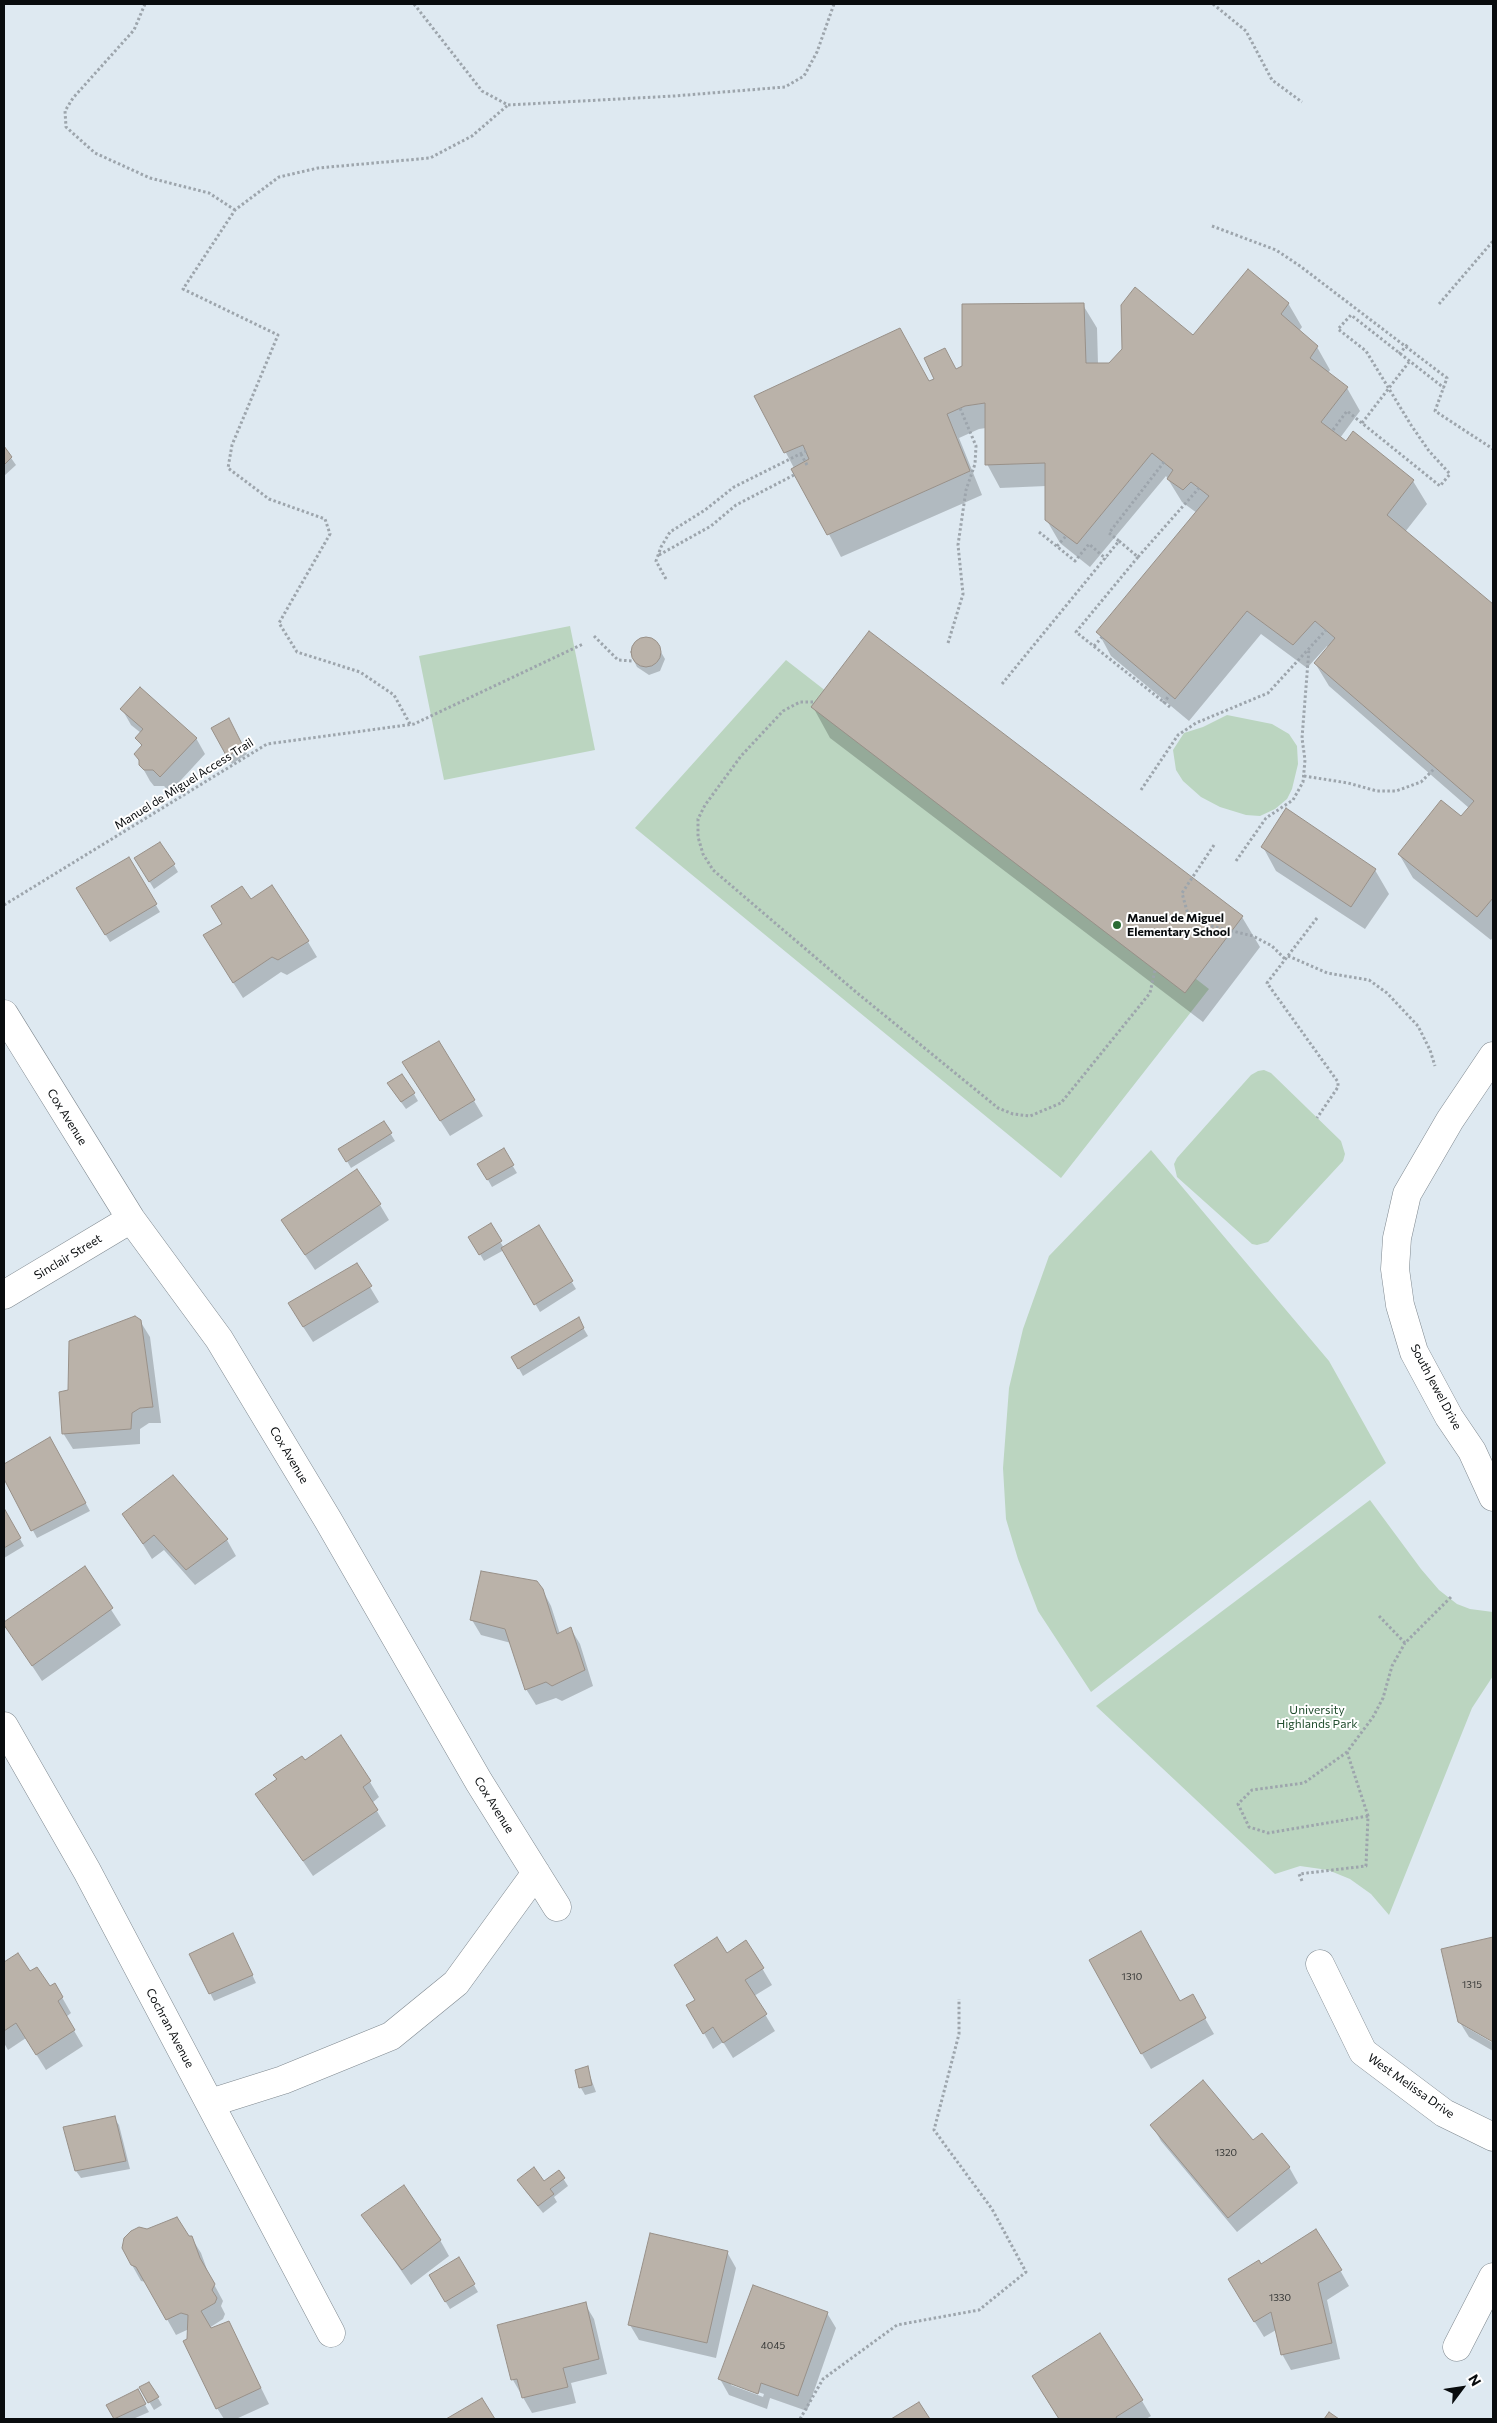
<!DOCTYPE html>
<html>
<head>
<meta charset="utf-8">
<style>
  body { margin:0 }
  #map { position:relative; width:1497px; height:2423px; overflow:hidden; background:#dee9f1; font-family:Commissioner,sans-serif }
  canvas { display:block }
  .frame { position:absolute; inset:0; border:5px solid #090c0e; pointer-events:none }
  .north { position:absolute; left:1437px; top:2363px; width:50px; height:50px; -webkit-text-stroke:4px #fff; paint-order:stroke; rotate:59deg; font-size:14px; font-weight:700; line-height:20px; text-align:center; color:#090c0e }
  .north::after { content:''; display:block; margin:auto; width:18px; height:22px; background:#090c0e; clip-path:polygon(50% 0,100% 100%,50% 72%,0 100%) }
</style>
</head>
<body>
<div id="map">
<canvas width="1497" height="2423"></canvas>
<div class="frame"></div>
<div class="north">N</div>
</div>
<script>
const c = document.querySelector('canvas').getContext('2d');
c.lineJoin = 'round';
function fill(path, color) { c.fillStyle = color; c.fill(path, 'evenodd'); }
const toPath = rows => new Path2D(rows.map(r => 'M' + r).join(''));
function trace(path, color, width, dash) { c.strokeStyle = color; c.lineWidth = width; c.lineCap = dash ? 'butt' : 'round'; c.setLineDash(dash || []); c.stroke(path); }
function label(font, color, halo, rows, align = 'center') {
  c.font = font + ' Commissioner,sans-serif'; c.lineWidth = 4; c.setLineDash([]); c.textBaseline = 'middle'; c.strokeStyle = halo; c.fillStyle = color; for (const [text, x, y, turn = 0] of rows) {
    c.save(); c.translate(x, y); c.rotate((+turn || 0) * Math.PI / 180); c.textAlign = isNaN(turn) ? turn : align; if (halo) c.strokeText(text, 0, 0); c.fillText(text, 0, 0); c.restore();
  }
}
fill(toPath([
  [570,626,595,750,444,780,419,656],
  [786,660,1209,989,1061,1178,635,828],
  [1227,715,1272,724,1289,734,1297,746,1298,764,1292,789,1287,799,1275,809,1260,816,1246,815,1220,807,1201,797,1183,781,1176,770,1173,750,1184,733,1203,727],
  [1264,1070,1271,1073,1341,1141,1345,1154,1343,1161,1268,1242,1257,1245,1252,1244,1177,1177,1174,1164,1177,1158,1251,1075,1258,1071],
  [1151,1150,1329,1361,1386,1463,1091,1692,1038,1611,1018,1559,1006,1519,1003,1468,1009,1388,1023,1329,1049,1256],
  [1370,1500,1421,1569,1439,1590,1457,1604,1470,1609,1493,1612,1493,1676,1472,1708,1389,1915,1371,1894,1350,1879,1328,1870,1300,1866,1275,1874,1096,1706]
]), '#bbd5c0');
fill(toPath([
  [1288,303,1302,327,1299,331,1317,347,1330,370,1328,373,1347,388,1360,411,1340,438,1413,481,1427,504,1405,532,1493,606,1493,937,1491,940,1413,878,1399,854,1462,818,1469,808,1329,686,1315,663,1329,648,1327,646,1307,668,1261,634,1189,721,1111,656,1098,632,1197,513,1182,502,1166,476,1090,567,1060,543,1046,519,1046,486,1000,488,987,464,986,428,979,429,959,438,982,495,841,557,756,396,929,383,936,379,945,350,956,370,1083,305,1097,328,1098,364,1109,365],
  [4,448,16,465,4,476],
  [647,637,654,640,665,659,660,671,649,675,637,667,633,659,632,646,636,641],
  [813,707,1242,917,1260,947,1203,1022,830,738],
  [122,709,196,738,205,754,170,792,164,786,154,786,150,781,135,754,142,747,137,738,141,733,131,725],
  [232,727,247,754,232,764,212,729],
  [1263,847,1375,870,1389,894,1365,929,1276,871],
  [128,859,160,912,110,942,78,889],
  [174,865,178,872,154,889,140,866],
  [251,901,308,942,317,957,287,975,281,972,243,998,213,951,223,925],
  [439,1042,483,1116,450,1136,413,1078],
  [393,1091,414,1094,418,1101,406,1109],
  [384,1123,395,1141,351,1168,340,1149],
  [503,1150,517,1173,492,1187,479,1164],
  [380,1205,389,1220,315,1270,292,1236],
  [490,1225,504,1248,538,1227,576,1289,540,1312,504,1250,484,1261,470,1237],
  [356,1264,379,1302,313,1342,298,1319],
  [578,1319,588,1336,523,1376,513,1358],
  [140,1321,150,1337,161,1423,149,1423,140,1429,140,1444,73,1449,63,1433,69,1391],
  [50,1438,90,1511,37,1538,4,1477,4,1466],
  [173,1477,227,1540,236,1556,195,1585,164,1550,152,1559,124,1514],
  [4,1511,24,1546,4,1558],
  [84,1568,121,1625,42,1681,4,1623],
  [542,1589,551,1606,560,1634,571,1629,580,1644,593,1686,562,1701,556,1698,536,1705,526,1689,511,1643,481,1635,472,1620],
  [305,1762,370,1782,379,1797,372,1803,386,1826,313,1876,257,1794,277,1781,274,1776],
  [1493,1938,1493,2040,1464,2023,1464,2026,1493,2043,1493,2051,1469,2037,1459,2021,1443,1950],
  [746,1941,772,1985,754,1996,775,2031,733,2058,723,2042,713,2049,688,2005,696,2000,726,1954],
  [237,1942,256,1983,214,2001,191,1954],
  [18,1955,30,1973,50,1988,55,1985,71,2013,66,2017,83,2046,46,2070,26,2038,8,2050,4,2043,4,1963],
  [1192,1996,1214,2034,1151,2069,1142,2054,1179,2003],
  [587,2068,596,2092,585,2095,581,2088],
  [114,2118,119,2125,130,2169,81,2178,76,2171],
  [1152,2125,1253,2142,1289,2167,1298,2183,1237,2232,1161,2141],
  [559,2172,568,2186,554,2197,557,2202,543,2213,523,2188,544,2183],
  [363,2215,440,2240,449,2256,411,2285],
  [188,2237,191,2237,201,2253,209,2275,223,2301,221,2306,225,2314,223,2319,206,2330,229,2323,269,2404,236,2419,224,2419,217,2408,188,2340,189,2329,176,2335,146,2282,141,2281,132,2265],
  [727,2252,736,2268,716,2358,639,2340,630,2325],
  [459,2259,478,2292,450,2309,430,2276],
  [1261,2266,1340,2270,1349,2286,1327,2300,1340,2359,1291,2370,1282,2354,1276,2330,1264,2337,1238,2295],
  [585,2304,594,2319,607,2374,571,2383,576,2403,532,2413,513,2380,499,2325],
  [827,2313,836,2328,807,2411,770,2398,767,2409,729,2395,720,2379],
  [731,2383,764,2394,763,2397,731,2385],
  [149,2383,162,2405,154,2410,141,2388],
  [137,2391,149,2412,133,2419,116,2419,108,2406],
  [1042,2392,1142,2401,1151,2416,1146,2419,1059,2419]
]), '#0003');
const building = toPath([
  [1248,269,1289,303,1281,314,1318,346,1310,358,1348,387,1321,422,1346,441,1353,431,1414,480,1387,515,1493,604,1493,898,1477,917,1398,854,1441,800,1461,816,1474,801,1314,663,1335,638,1315,621,1293,645,1247,611,1175,699,1096,632,1209,496,1191,482,1183,490,1167,479,1173,470,1152,453,1077,544,1045,520,1045,463,985,465,985,403,965,406,947,414,970,471,827,535,791,469,809,459,803,445,784,453,754,396,900,328,929,381,934,379,924,358,945,348,956,369,962,366,962,304,1084,303,1086,363,1109,363,1122,349,1121,305,1135,287,1193,335,1248,269],
  [4,446,12,457,4,465,4,446],
  [869,631,1243,916,1185,993,811,707,869,631],
  '631 652a15 15 0 1 1 30 0a15 15 0 1 1-30 0Z',
  [140,687,197,738,160,777,153,770,144,770,139,765,139,760,134,754,142,745,135,738,143,729,120,709,140,687],
  [229,718,243,746,227,757,211,728,229,718],
  [1286,808,1376,869,1351,907,1261,847,1286,808],
  [160,842,175,864,149,882,134,858,160,842],
  [129,857,157,904,105,935,76,888,129,857],
  [272,885,309,941,278,960,272,957,233,983,203,935,222,924,211,906,242,886,251,899,272,885],
  [439,1041,475,1100,440,1121,402,1062,439,1041],
  [402,1074,415,1093,401,1102,387,1083,402,1074],
  [384,1121,392,1133,346,1162,338,1149,384,1121],
  [504,1148,514,1165,487,1180,477,1164,504,1148],
  [357,1169,381,1204,305,1255,281,1220,357,1169],
  [491,1223,502,1241,479,1255,468,1237,491,1223],
  [539,1225,573,1281,534,1305,501,1248,539,1225],
  [357,1263,372,1286,303,1327,288,1303,357,1263],
  [135,1316,141,1320,153,1407,140,1408,132,1413,131,1429,62,1434,59,1392,68,1390,69,1341,135,1316],
  [579,1317,584,1328,518,1369,511,1357,579,1317],
  [50,1437,86,1503,31,1531,4,1479,4,1464,50,1437],
  [173,1475,228,1539,186,1570,154,1535,143,1544,122,1514,173,1475],
  [4,1508,21,1538,4,1548,4,1508],
  [85,1566,113,1608,32,1666,4,1625,4,1622,85,1566],
  [481,1571,537,1581,543,1589,557,1634,571,1627,585,1670,552,1686,546,1682,525,1690,505,1629,470,1620,481,1571],
  [341,1735,371,1781,363,1787,378,1810,303,1861,255,1794,277,1779,273,1775,302,1756,305,1760,341,1735],
  [1141,1931,1180,2001,1193,1994,1206,2018,1141,2054,1089,1960,1141,1931],
  [233,1933,253,1975,209,1994,189,1954,233,1933],
  [717,1937,727,1953,746,1940,764,1968,745,1980,767,2014,723,2043,713,2027,703,2034,686,2005,695,2000,674,1965,717,1937],
  [1493,1937,1493,2042,1458,2022,1441,1949,1493,1937],
  [18,1953,30,1971,37,1967,50,1986,55,1983,63,1997,58,2001,75,2030,36,2055,16,2023,4,2031,4,1962,18,1953],
  [588,2066,592,2085,579,2088,575,2070,588,2066],
  [1203,2080,1253,2140,1262,2133,1290,2167,1228,2218,1150,2125,1203,2080],
  [115,2116,126,2161,75,2171,63,2127,115,2116],
  [534,2167,544,2181,559,2170,565,2178,550,2189,554,2194,538,2206,517,2180,534,2167],
  [404,2185,441,2240,402,2270,361,2215,404,2185],
  [177,2217,189,2236,192,2236,200,2258,215,2284,212,2290,217,2298,215,2303,201,2311,211,2328,229,2321,261,2388,216,2409,183,2341,187,2339,188,2315,181,2313,166,2320,136,2267,131,2265,122,2248,124,2238,131,2231,139,2227,147,2229,177,2217],
  [1316,2229,1342,2270,1318,2283,1332,2343,1281,2355,1271,2312,1254,2322,1228,2279,1259,2260,1261,2264,1316,2229],
  [650,2233,728,2251,707,2343,628,2325,650,2233],
  [459,2257,475,2284,445,2302,429,2275,459,2257],
  [753,2285,828,2312,798,2396,761,2383,758,2394,718,2379,753,2285],
  [586,2302,599,2359,563,2368,568,2387,522,2398,517,2379,511,2380,497,2325,586,2302],
  [1100,2333,1143,2400,1116,2417,1117,2419,1059,2419,1032,2376,1100,2333],
  [149,2382,159,2397,148,2403,139,2387,149,2382],
  [138,2389,146,2404,114,2419,106,2405,138,2389],
  [482,2398,495,2419,446,2419,482,2398],
  [919,2402,930,2419,891,2419,919,2402],
  [1329,2412,1339,2419,1324,2419,1329,2412]
]);
fill(building, '#bab2a9');
trace(building, '#989088', 1);
const minor = toPath([
  [4,1014,131,1219,219,1339,328,1520,479,1782,557,1907],
  [1493,1056,1450,1120,1407,1194,1397,1238,1395,1269,1400,1305,1414,1352,1449,1417,1472,1451,1493,1497],
  [4,1295,131,1219],
  [4,1726,87,1871,331,2333],
  [1320,1964,1363,2052,1444,2113,1493,2137],
  [210,2103,283,2080,391,2036,456,1983,536,1873],
  [1457,2347,1493,2277]
]);
trace(minor, '#7f888f', 29);
trace(toPath([
  [145,4,134,30,73,98,65,111,66,127,95,153,150,178,209,193,235,210],
  [414,4,482,91,508,105,674,96,785,87,804,76,817,52,834,4],
  [1213,4,1246,31,1272,80,1302,102],
  [1212,226,1276,250,1300,266,1447,378,1435,411,1493,449],
  [1439,304,1493,241],
  [1399,354,1409,343],
  [1362,423,1409,362],
  [1333,430,1347,411,1440,486,1450,474,1429,451,1411,425,1366,351,1338,329,1351,315,1444,388],
  [801,454,808,467],
  [1039,532,1075,561,1089,544,1106,559],
  [1119,541,1138,557,1076,632,1170,707],
  [1057,546,1066,536],
  [659,555,711,526,736,505,794,475],
  [1138,557,1199,488],
  [666,579,656,561,661,547,670,532,705,510,734,487,806,451],
  [594,636,618,660,633,661],
  [948,643,963,594,958,545,966,490,975,464,976,446,960,408],
  [1094,646,1102,637],
  [1002,684,1119,541,1109,533,1164,462],
  [813,702,800,702,783,711,741,756,705,805,698,819,698,837,703,854,713,870,856,992,998,1108,1013,1114,1030,1116,1061,1103,1150,993,1155,970],
  [1163,703,1170,695],
  [410,724,394,695,360,672,297,652,279,623,330,534,325,519,269,499,228,468,232,445,278,335,183,289,235,210,279,177,318,168,430,158,472,136,508,105],
  [1304,776,1348,783,1377,791,1396,791,1421,782,1435,768],
  [1141,790,1178,735,1196,723,1268,693,1326,630],
  [1214,845,1182,893,1187,911,1207,925,1253,936,1272,946,1285,959],
  [1236,861,1266,818,1293,800,1303,782,1305,760,1302,738,1309,649],
  [4,905,267,744,414,724,583,644],
  [1317,918,1267,983,1338,1082,1338,1087,1317,1118],
  [1288,956,1327,973,1369,980,1387,993,1418,1026,1430,1050,1435,1066],
  [1379,1616,1405,1643,1451,1597],
  [1368,1816,1268,1833,1249,1827,1238,1804,1252,1790,1304,1783,1347,1752,1373,1717,1383,1698,1392,1666,1405,1643],
  [1302,1881,1299,1874,1366,1866,1368,1816,1347,1752],
  [800,2419,823,2379,897,2325,979,2310,1026,2272,992,2209,934,2130,959,2034,959,1999]
]), '#9da5ac', 3, [2.5, 2.5]);
trace(minor, '#fff', 28);
for (const [x, y, r, color] of [
  [1117,925,5,"#2a6b34"]
]) { const dot = new Path2D(); dot.arc(x, y, r, 0, 2 * Math.PI); c.fillStyle = color; c.fill(dot); trace(dot, '#fff', 2); }
label('10px', '#353635', null, [
  ["1310",1132,1977],
  ["1315",1472,1985],
  ["1320",1226,2153],
  ["1330",1280,2298],
  ["4045",773,2346]
]);
label('12px', '#090c0e', '#fff', [
  ["Manuel de Miguel Access Trail",184,784,-32],
  ["Cox Avenue",67,1117,58],
  ["Sinclair Street",68,1257,-31],
  ["South Jewel Drive",1436,1387,62],
  ["Cox Avenue",289,1455,59],
  ["Cox Avenue",494,1805,58],
  ["Cochran Avenue",170,2028,62],
  ["West Melissa Drive",1411,2086,35]
]);
label('bold 12px', '#090c0e', '#fff', [
  ["Manuel de Miguel",1127,918],
  ["Elementary School",1127,932]
], 'left');
label('12px', '#214d2e', '#fff', [
  ["University",1317,1710],
  ["Highlands Park",1317,1724]
]);
</script>
</body>
</html>
